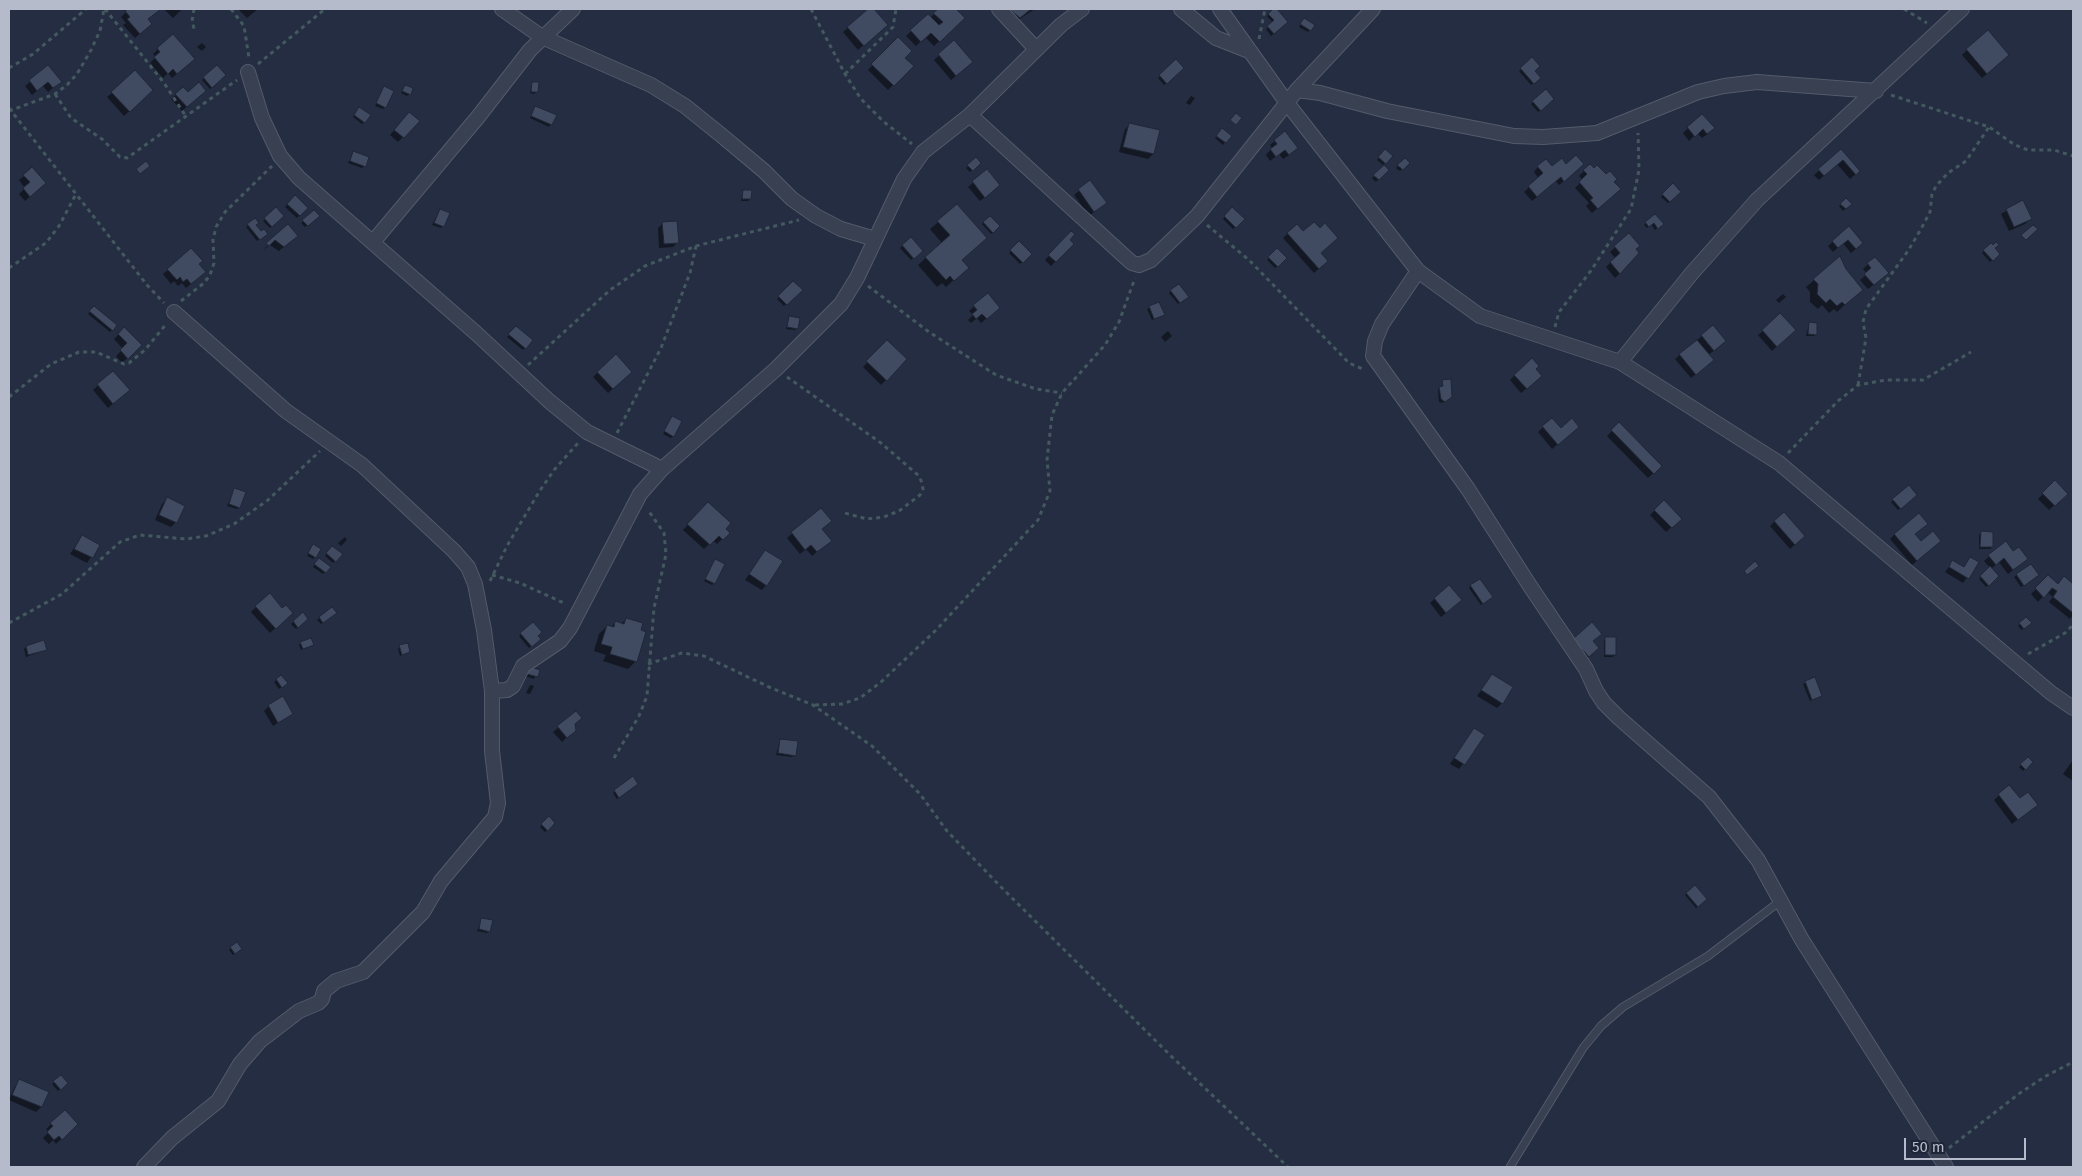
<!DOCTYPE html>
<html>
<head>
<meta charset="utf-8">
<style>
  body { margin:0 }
  #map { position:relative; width:2082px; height:1176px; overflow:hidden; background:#242d41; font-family:"Fira Sans",sans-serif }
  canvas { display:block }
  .frame { position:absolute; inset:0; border:10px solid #b5bbcb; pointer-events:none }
  .scale { position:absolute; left:1904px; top:1138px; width:122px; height:22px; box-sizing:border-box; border:2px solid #b5bbcb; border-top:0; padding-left:6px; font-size:15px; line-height:18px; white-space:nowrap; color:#b5bbcb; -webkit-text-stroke:4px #1d2536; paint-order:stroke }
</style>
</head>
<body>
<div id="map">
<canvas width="2082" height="1176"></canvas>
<div class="frame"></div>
<div class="scale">50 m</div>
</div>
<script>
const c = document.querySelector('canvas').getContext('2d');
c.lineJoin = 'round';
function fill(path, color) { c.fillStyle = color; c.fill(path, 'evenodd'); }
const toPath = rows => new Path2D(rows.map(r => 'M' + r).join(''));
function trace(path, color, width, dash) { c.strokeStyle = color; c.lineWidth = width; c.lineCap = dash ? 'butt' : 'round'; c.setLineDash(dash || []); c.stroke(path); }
fill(toPath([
  [123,9,160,9,147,20,146,28,135,38,123,25,126,23,121,17,126,12],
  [164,9,182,9,173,18],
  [238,9,258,9,247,18],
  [869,9,872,9,886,25,858,50,843,32],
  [939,9,954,9,963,18,934,46,925,37,916,46,906,36,928,15,930,18],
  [1001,9,1035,9,1015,22],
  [1275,9,1287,22,1271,36,1266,29,1273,23,1267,16],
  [1302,22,1310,30,1308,32,1299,27],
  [898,39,904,58,912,66,888,90,868,70],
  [954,42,966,67,951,80,934,60],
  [202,43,206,47,202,51,197,47],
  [158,49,188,64,172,78,168,73,163,78,150,63,156,57,153,54],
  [1967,50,2003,60,1982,78,1962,55],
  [1532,59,1533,71,1539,78,1531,85,1519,71],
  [1176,61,1183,68,1164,85,1158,78],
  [217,66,225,75,210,89,202,80],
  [48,67,60,82,48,92,43,86,32,95,25,86],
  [533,83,537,91,534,94,530,93],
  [405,86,409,94,407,96,401,93],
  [152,90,124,116,107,97,112,93],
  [383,90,385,107,383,109,375,106],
  [1546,91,1551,101,1538,112,1531,104],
  [188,94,200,95,182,111,171,99,176,95],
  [1191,96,1195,98,1190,105,1186,103],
  [535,108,555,116,549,127,530,118],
  [358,110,364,122,362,124,353,117],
  [1702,115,1709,133,1702,138,1697,133,1689,141,1683,133],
  [405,118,418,121,398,142,390,135],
  [1130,124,1158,131,1153,154,1148,159,1119,152,1125,129],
  [1220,131,1230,136,1223,145,1215,138],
  [1275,141,1292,153,1283,159,1279,154,1270,161,1266,155,1272,148,1270,145],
  [1385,151,1391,156,1383,165,1377,160],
  [1841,151,1859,171,1850,179,1837,164,1819,180,1814,175],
  [354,153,364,166,362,168,348,163],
  [976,159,979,163,970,172,966,168],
  [1405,159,1408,163,1400,171,1396,168],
  [1566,165,1578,169,1559,185,1556,181,1532,201,1524,192,1539,179,1534,172,1538,167,1552,168],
  [1590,165,1613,182,1614,193,1592,213,1586,206,1589,203,1575,188,1583,180,1579,176],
  [1384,167,1387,170,1376,182,1372,178],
  [987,171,994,190,980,201,968,187],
  [24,176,39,188,25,201,19,194,25,188,19,180],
  [1090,182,1100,207,1089,216,1074,195],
  [1673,185,1680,192,1668,203,1661,197],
  [743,191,750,199,748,201,741,201],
  [295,197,306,208,297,218,285,207],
  [1846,200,1850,204,1843,211,1839,206],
  [2022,202,2030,219,2025,224,2009,231,2001,214],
  [957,206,961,261,959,275,946,287,942,283,937,287,918,265,942,243,930,229],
  [276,208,283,216,270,228,263,221],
  [1232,209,1243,219,1233,229,1223,219],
  [440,210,443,226,441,228,432,225],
  [314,212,318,216,305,227,301,223],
  [1655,216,1662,224,1655,230,1651,224,1647,228,1644,225],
  [990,217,999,226,991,234,982,224],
  [255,220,254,225,261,233,266,234,257,241,246,227],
  [663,223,678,242,673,247,659,248,658,228],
  [1297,225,1327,261,1314,273,1283,238],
  [288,226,292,240,279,251,270,245,263,250],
  [1849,228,1857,248,1851,253,1843,243,1833,252,1828,246],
  [1071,233,1068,240,1072,244,1051,266,1045,260],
  [1629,235,1635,249,1626,263,1628,265,1615,278,1606,267,1615,258,1610,252],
  [911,239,921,251,911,260,900,248],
  [1019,243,1030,254,1020,264,1009,253],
  [1991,244,1998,254,1990,262,1982,253],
  [1277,250,1285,258,1275,268,1267,260],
  [1840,258,1853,297,1837,312,1834,309,1829,313,1822,305,1818,309,1810,302,1810,292,1806,287],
  [1875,258,1882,278,1868,289,1860,280,1867,274,1863,269],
  [168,270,199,277,186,288,182,283,178,286,174,281,171,284,163,274],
  [794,283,801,290,784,306,777,299],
  [1171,291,1185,298,1178,304,1169,293],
  [988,294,994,312,981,323,977,318,971,323,968,320,973,315,969,311],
  [1783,294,1786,297,1779,303,1776,300],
  [1159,303,1161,316,1152,320,1147,309],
  [94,307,115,326,110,332,88,314],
  [789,318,797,328,795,330,786,329],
  [1809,324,1816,334,1814,336,1806,336],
  [516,328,531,340,523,350,507,337],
  [124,329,140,345,122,363,116,356,123,349,114,339],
  [1168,331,1172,336,1165,342,1161,337],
  [1763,331,1789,335,1772,351,1758,335],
  [1702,336,1720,346,1708,355,1707,365,1691,378,1675,359],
  [887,342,905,359,881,385,863,367],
  [1534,369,1535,381,1521,393,1510,380,1515,375],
  [113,372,123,395,108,408,93,390],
  [598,372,626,377,608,393,593,377],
  [1443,381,1449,399,1442,403,1439,402,1438,390,1442,388],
  [671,419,673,436,671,438,663,434],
  [1552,419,1560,430,1572,432,1552,449,1538,432],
  [1619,424,1661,466,1648,478,1607,436],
  [2055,482,2066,494,2049,510,2038,499],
  [1909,487,1915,495,1898,510,1891,502],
  [235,489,239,507,237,509,227,506],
  [167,499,176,522,171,527,155,520,162,504],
  [1664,501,1680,519,1666,532,1650,515],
  [708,503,728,533,717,544,713,540,704,549,683,530],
  [821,510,831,521,821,530,825,545,812,556,806,549,800,554,787,538],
  [1775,521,1799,541,1790,549,1770,526],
  [1981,533,1992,547,1990,549,1979,549,1979,535],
  [1895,534,1914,535,1921,543,1935,546,1912,565,1890,539],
  [82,536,99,545,87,563,70,554],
  [345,537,347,540,341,546,338,543],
  [2005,543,2022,563,2008,574,1999,562,1991,569,1998,576,1986,587,1979,579,1990,568,1984,561],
  [332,547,341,554,333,563,325,556],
  [312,548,315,557,313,559,307,556],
  [765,551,766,585,762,590,745,580],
  [1970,559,1977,563,1963,583,1945,572,1953,562,1963,568],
  [317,561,325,572,323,574,313,567],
  [715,561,714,583,712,585,704,581],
  [2031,565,2036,577,2021,587,2014,577],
  [2048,577,2058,585,2064,578,2073,585,2073,615,2070,619,2049,602,2053,597,2047,592,2038,602,2031,594],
  [1449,586,1456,605,1441,617,1430,603],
  [1471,586,1489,599,1481,605,1469,588],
  [256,607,282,610,286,618,270,633,251,612],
  [332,608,333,615,321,624,317,620],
  [303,614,307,619,296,629,291,624],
  [2026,618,2030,623,2022,630,2018,626],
  [626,619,636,661,628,669,603,661,606,655,594,651,599,634,607,626,611,627,616,622,621,624],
  [533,624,540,639,529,648,519,636],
  [1606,639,1615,655,1613,657,1604,657,1604,641],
  [1592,642,1598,648,1584,661,1570,644],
  [301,643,310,646,301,650,299,645],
  [400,646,409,652,400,656,398,649],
  [26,647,45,650,26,657,24,649],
  [538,670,534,679,522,675],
  [1492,676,1502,703,1497,708,1477,696],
  [281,677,284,685,279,689,274,682],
  [1814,679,1821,695,1810,701,1803,684],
  [530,685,534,686,530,694,526,693],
  [269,706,292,714,273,726,264,711],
  [576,713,569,735,562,742,553,732],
  [1474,729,1483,735,1459,769,1450,764],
  [780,740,795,755,792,757,776,755],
  [2028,758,2032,762,2023,771,2019,767],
  [2073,760,2073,781,2063,774],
  [632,778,635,785,617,799,613,793],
  [2009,786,2020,800,2031,809,2012,824,1994,800],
  [549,818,554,823,545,832,540,827],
  [1694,887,1705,899,1696,908,1685,895],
  [482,919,489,931,487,933,477,931],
  [231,948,238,951,233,955,229,950],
  [61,1077,66,1083,58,1091,52,1084],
  [20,1081,47,1093,41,1107,36,1112,9,1100,15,1086],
  [65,1112,77,1124,56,1144,53,1140,49,1144,43,1138,49,1132,46,1129]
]), '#0007');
const building = toPath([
  [128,9,161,9,148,19,152,24,140,34,127,19,130,17,125,11,128,9],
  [868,9,874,9,888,25,864,46,847,27,868,9],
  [938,9,956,9,965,18,940,42,931,33,921,42,910,30,928,14,939,25,943,22,933,13,938,9],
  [1009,9,1031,9,1020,18,1009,9],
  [1273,9,1277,9,1288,22,1274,34,1267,26,1274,20,1268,14,1273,9],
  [1304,18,1315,25,1311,31,1300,24,1304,18],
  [1988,30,2009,55,1987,74,1966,49,1988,30],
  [173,34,195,59,177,74,173,69,168,74,154,57,160,52,157,48,173,34],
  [898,37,912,51,905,58,914,66,894,86,871,64,898,37],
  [954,40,973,62,956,76,938,54,954,40],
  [1532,57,1540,66,1535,71,1541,78,1534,84,1520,68,1532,57],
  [1176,59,1184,68,1167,84,1159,75,1176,59],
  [48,65,62,82,53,88,48,82,37,91,29,80,48,65],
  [217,65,226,75,212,88,203,77,217,65],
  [135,70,153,90,130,112,111,92,135,70],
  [199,82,206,91,187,107,175,94,183,87,188,92,199,82],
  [532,82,539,82,538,92,531,92,532,82],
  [405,85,413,88,411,95,402,91,405,85],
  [384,86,394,91,386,108,376,103,384,86],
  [1546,89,1554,99,1541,111,1532,101,1546,89],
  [535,106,557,115,552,125,531,116,535,106],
  [359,107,371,115,365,123,354,115,359,107],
  [409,112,420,121,404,138,394,130,409,112],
  [1236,113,1242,118,1236,125,1230,120,1236,113],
  [1702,114,1715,128,1707,134,1703,129,1695,137,1687,127,1702,114],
  [1129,123,1160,130,1154,154,1123,147,1129,123],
  [1222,128,1232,136,1226,143,1216,136,1222,128],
  [1285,131,1298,148,1289,155,1285,150,1276,157,1270,149,1277,144,1274,140,1285,131],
  [1385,149,1393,156,1386,164,1378,157,1385,149],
  [1841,149,1860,171,1856,175,1843,160,1824,176,1818,169,1841,149],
  [353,151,369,157,366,167,350,161,353,151],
  [1576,155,1584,164,1564,182,1561,177,1537,197,1528,186,1543,173,1537,166,1546,159,1552,166,1562,158,1566,164,1576,155],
  [976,157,981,163,973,171,967,165,976,157],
  [1405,158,1410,163,1403,170,1397,165,1405,158],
  [146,161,150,166,140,174,136,169,146,161],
  [1590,164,1594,168,1597,165,1606,174,1610,171,1617,179,1614,182,1621,189,1598,209,1590,200,1593,198,1579,182,1587,174,1583,170,1590,164],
  [1384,165,1389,170,1379,180,1373,175,1384,165],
  [32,167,46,183,30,197,23,188,30,182,23,175,32,167],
  [987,169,1000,185,985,198,972,181,987,169],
  [1090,180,1107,203,1094,212,1078,189,1090,180],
  [1673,183,1681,192,1670,202,1662,194,1673,183],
  [743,190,752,190,751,199,742,199,743,190],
  [295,195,308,208,300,216,287,204,295,195],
  [1846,198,1852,204,1846,209,1840,204,1846,198],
  [2023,200,2032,219,2014,227,2006,209,2023,200],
  [957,204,987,238,962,260,969,268,954,281,950,276,946,280,925,257,950,235,937,221,957,204],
  [276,207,284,216,272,227,264,218,276,207],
  [1232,207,1245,219,1236,228,1224,216,1232,207],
  [440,209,450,213,444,227,434,223,440,209],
  [314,210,320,216,308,226,302,220,314,210],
  [1655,214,1664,224,1658,229,1654,223,1649,227,1645,222,1655,214],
  [990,216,1000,226,993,233,983,222,990,216],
  [255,218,259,223,256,225,261,231,264,229,268,234,260,240,247,224,255,218],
  [677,221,679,243,664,244,662,222,677,221],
  [1314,222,1320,228,1325,223,1338,238,1321,253,1328,261,1319,269,1287,233,1297,224,1303,231,1314,222],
  [288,224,298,236,284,247,275,240,269,246,266,243,288,224],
  [2033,225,2038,229,2026,240,2021,235,2033,225],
  [1849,226,1863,243,1856,249,1848,240,1838,248,1832,241,1849,226],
  [1071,231,1075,234,1070,240,1074,244,1056,262,1048,255,1071,231],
  [1629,233,1640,246,1636,249,1639,253,1620,274,1610,262,1620,253,1614,246,1629,233],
  [911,237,923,251,914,259,902,245,911,237],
  [1019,241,1032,254,1023,263,1010,250,1019,241],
  [1996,242,1999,245,1995,248,2000,254,1993,261,1983,250,1991,243,1993,245,1996,242],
  [191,248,203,261,199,264,206,272,191,284,187,279,183,282,180,277,177,280,167,269,191,248],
  [1277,248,1287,258,1278,267,1268,257,1277,248],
  [1840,256,1846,269,1863,290,1845,305,1842,302,1837,306,1830,299,1826,303,1817,294,1818,284,1813,279,1840,256],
  [1875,257,1889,273,1874,285,1864,274,1871,268,1867,263,1875,257],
  [793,281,803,290,787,305,778,296,793,281],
  [1179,284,1189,297,1180,303,1170,290,1179,284],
  [988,293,1000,308,987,319,982,314,976,319,972,314,977,310,973,305,988,293],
  [1159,302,1165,315,1154,319,1149,306,1159,302],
  [94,306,117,325,113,331,89,311,94,306],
  [1780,313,1796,330,1777,347,1762,330,1780,313],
  [789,316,800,318,798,329,787,327,789,316],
  [1809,322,1817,323,1817,335,1808,334,1809,322],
  [1713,325,1726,341,1714,351,1701,335,1713,325],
  [516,326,533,340,526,349,508,334,516,326],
  [124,327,142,345,128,359,120,350,127,343,118,334,124,327],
  [887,340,907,359,887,381,866,361,887,340],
  [1697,340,1714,360,1696,375,1679,354,1697,340],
  [616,354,632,372,613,389,597,372,616,354],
  [1532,358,1539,366,1536,369,1542,376,1527,389,1514,375,1532,358],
  [113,371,130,390,113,404,97,384,113,371],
  [1451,379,1452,397,1445,402,1441,399,1439,387,1443,386,1442,380,1451,379],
  [672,416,682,421,674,437,664,431,672,416],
  [1552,418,1561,428,1572,418,1579,427,1558,445,1542,426,1552,418],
  [1619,422,1662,466,1654,474,1611,430,1619,422],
  [2055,480,2068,494,2055,506,2042,493,2055,480],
  [1909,485,1917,495,1901,509,1892,499,1909,485],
  [234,488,246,492,240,508,229,504,234,488],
  [167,497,185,506,177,523,159,515,167,497],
  [1664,500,1682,519,1672,528,1654,510,1664,500],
  [708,502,731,523,726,529,730,533,723,540,719,536,710,545,687,524,708,502],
  [821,508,832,521,822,529,832,541,817,552,811,545,805,550,791,532,821,508],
  [1784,512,1805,536,1795,545,1774,521,1784,512],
  [1919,513,1928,524,1915,534,1921,541,1933,531,1941,541,1917,561,1894,534,1919,513],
  [1981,531,1993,532,1993,547,1980,547,1981,531],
  [82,535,100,545,93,558,74,549,82,535],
  [2006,541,2013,551,2019,547,2028,559,2013,570,2004,558,1996,565,1988,555,2006,541],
  [313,544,321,549,316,558,308,553,313,544],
  [332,546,343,554,336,562,326,553,332,546],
  [765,550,783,561,767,586,749,574,765,550],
  [1970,557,1979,562,1969,579,1949,567,1952,560,1964,567,1970,557],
  [319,558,331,567,326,573,314,564,319,558],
  [715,559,725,564,715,584,705,579,715,559],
  [1755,561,1759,566,1747,575,1744,571,1755,561],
  [2031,564,2039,575,2024,586,2016,574,2031,564],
  [1990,566,1999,576,1989,586,1980,576,1990,566],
  [2048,575,2058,584,2064,576,2073,584,2073,613,2053,597,2057,591,2052,588,2044,598,2035,588,2048,575],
  [1480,579,1493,597,1483,604,1470,585,1480,579],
  [1449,585,1462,600,1446,613,1434,598,1449,585],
  [270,593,282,608,286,605,293,613,276,629,255,606,270,593],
  [332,607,337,613,323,623,319,617,332,607],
  [303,612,308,619,298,628,293,621,303,612],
  [2026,617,2032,623,2024,629,2019,623,2026,617],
  [626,618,643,623,641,630,646,632,637,662,610,654,612,647,601,644,607,625,614,627,615,621,624,624,626,618],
  [533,622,542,632,538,636,541,639,532,647,520,633,533,622],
  [1592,622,1602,634,1593,641,1599,648,1589,657,1573,639,1592,622],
  [1605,637,1616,637,1616,655,1605,655,1605,637],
  [311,638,314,645,303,649,300,642,311,638],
  [44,640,47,650,28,655,26,646,44,640],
  [408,643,410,652,402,655,399,645,408,643],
  [526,665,540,670,538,677,523,673,526,665],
  [1492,674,1513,687,1503,704,1481,690,1492,674],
  [281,675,288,683,282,688,276,679,281,675],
  [1815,677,1822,696,1812,700,1805,681,1815,677],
  [283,696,293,714,278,723,268,705,283,696],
  [576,711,582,718,575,724,576,731,567,738,557,726,576,711],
  [1474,728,1485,735,1465,765,1454,758,1474,728],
  [780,739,798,741,796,756,778,753,780,739],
  [2028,757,2033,762,2026,770,2020,764,2028,757],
  [633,776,638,784,619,798,614,790,633,776],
  [2009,785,2020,798,2028,792,2038,805,2018,820,1998,794,2009,785],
  [549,816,555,823,548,831,541,824,549,816],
  [1695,885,1707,899,1698,907,1686,893,1695,885],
  [481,918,493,920,490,932,479,929,481,918],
  [237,942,242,949,235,954,230,947,237,942],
  [61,1075,68,1083,61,1090,53,1081,61,1075],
  [19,1079,49,1092,42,1107,12,1095,19,1079],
  [65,1110,78,1124,62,1140,59,1136,54,1140,47,1132,53,1126,50,1123,65,1110]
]);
fill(building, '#404a61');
trace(building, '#1f2738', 1);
const service = toPath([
  [1510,1167,1583,1048,1601,1026,1623,1007,1708,956,1779,902]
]);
const minor = toPath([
  [502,9,542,37,651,85,685,106,721,135,764,171,792,199,816,216,841,229,875,239],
  [999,9,1036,49],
  [1181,9,1216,38,1249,51],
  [1220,9,1287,103,1418,271,1480,316,1620,362,1779,463,2051,693,2073,708],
  [248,72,262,118,280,156,299,178,477,334,549,401,587,432,662,469],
  [1297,90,1320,93,1387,111,1514,136,1543,137,1597,133,1698,92,1724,86,1757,82,1876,91],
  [970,115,1122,254,1132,263,1139,265,1151,260,1197,216,1297,90,1373,9],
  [373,242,478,117,530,50,573,9],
  [1418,271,1382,324,1375,341,1373,356,1468,489,1530,586,1586,669,1596,691,1604,703,1619,718,1709,797,1758,860,1802,940,1946,1167],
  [1620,362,1692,273,1757,200,1962,9],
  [492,691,507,690,513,686,523,666,560,641,570,628,640,494,662,469,776,369,841,304,857,278,904,179,923,152,970,115,1061,25,1082,9],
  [144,1167,172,1138,218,1101,240,1064,260,1041,299,1011,318,1003,322,999,324,991,336,981,363,972,423,912,441,881,495,817,498,803,492,751,492,691,484,630,475,584,468,567,454,551,362,465,286,411,174,312]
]);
trace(service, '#535b6b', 9);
trace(minor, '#535b6b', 16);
trace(toPath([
  [105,9,164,83,185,115],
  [194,9,192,21,195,32],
  [231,9,244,26,249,58],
  [811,9,845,74,861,99,884,122,912,144],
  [1904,9,1927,23],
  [1259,39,1265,9],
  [258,64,325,9],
  [9,68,33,54,86,9],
  [845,74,893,27,896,9],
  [55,94,71,118,102,139,120,157,127,158,237,80],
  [1891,95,1989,127,2015,145,2028,150,2054,150,2073,156],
  [9,108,147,285,164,303],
  [9,111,55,94,67,85,77,74,91,50,100,31,104,9],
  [1207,225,1249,260,1349,363,1365,370],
  [9,268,46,243,59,226,76,194],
  [868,286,929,332,996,375,1036,389,1062,393],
  [181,301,204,283,210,275,214,263,213,240,216,227,225,212,272,166],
  [1555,327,1559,312,1590,272,1631,209,1639,170,1638,133],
  [528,365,610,290,645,266,696,246,799,220],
  [787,377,881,443,919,476,922,483,923,489,920,495,899,511,884,517,867,519,841,512],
  [1858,385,1866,338,1863,322,1866,309,1908,251,1921,229,1930,212,1932,194,1936,186,1948,173,1966,161,1989,127],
  [9,397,51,364,79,352,96,352,124,364,129,363,145,350,167,323],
  [617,433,661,348,690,273,696,246],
  [1788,453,1838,401,1858,385,1886,380,1923,380,1971,352],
  [492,575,520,583,566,604],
  [490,581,507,546,539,492,554,470,579,442],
  [9,623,62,594,120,542,140,535,186,539,206,536,234,524,268,500,320,451],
  [2028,654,2065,633,2073,625],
  [648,664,682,653,704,656,769,687,813,705,872,746,920,794,947,831,1000,886,1169,1054,1288,1167],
  [815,705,842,704,860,698,881,682,936,630,1038,520,1050,491,1047,460,1052,415,1062,393,1105,345,1119,322,1135,278],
  [614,758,639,716,647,696,654,608,666,554,664,533,648,510],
  [1949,1148,2020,1093,2046,1076,2073,1062]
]), '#44595f', 3, [4, 4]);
trace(service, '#384051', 7);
trace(minor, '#384051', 14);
</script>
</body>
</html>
